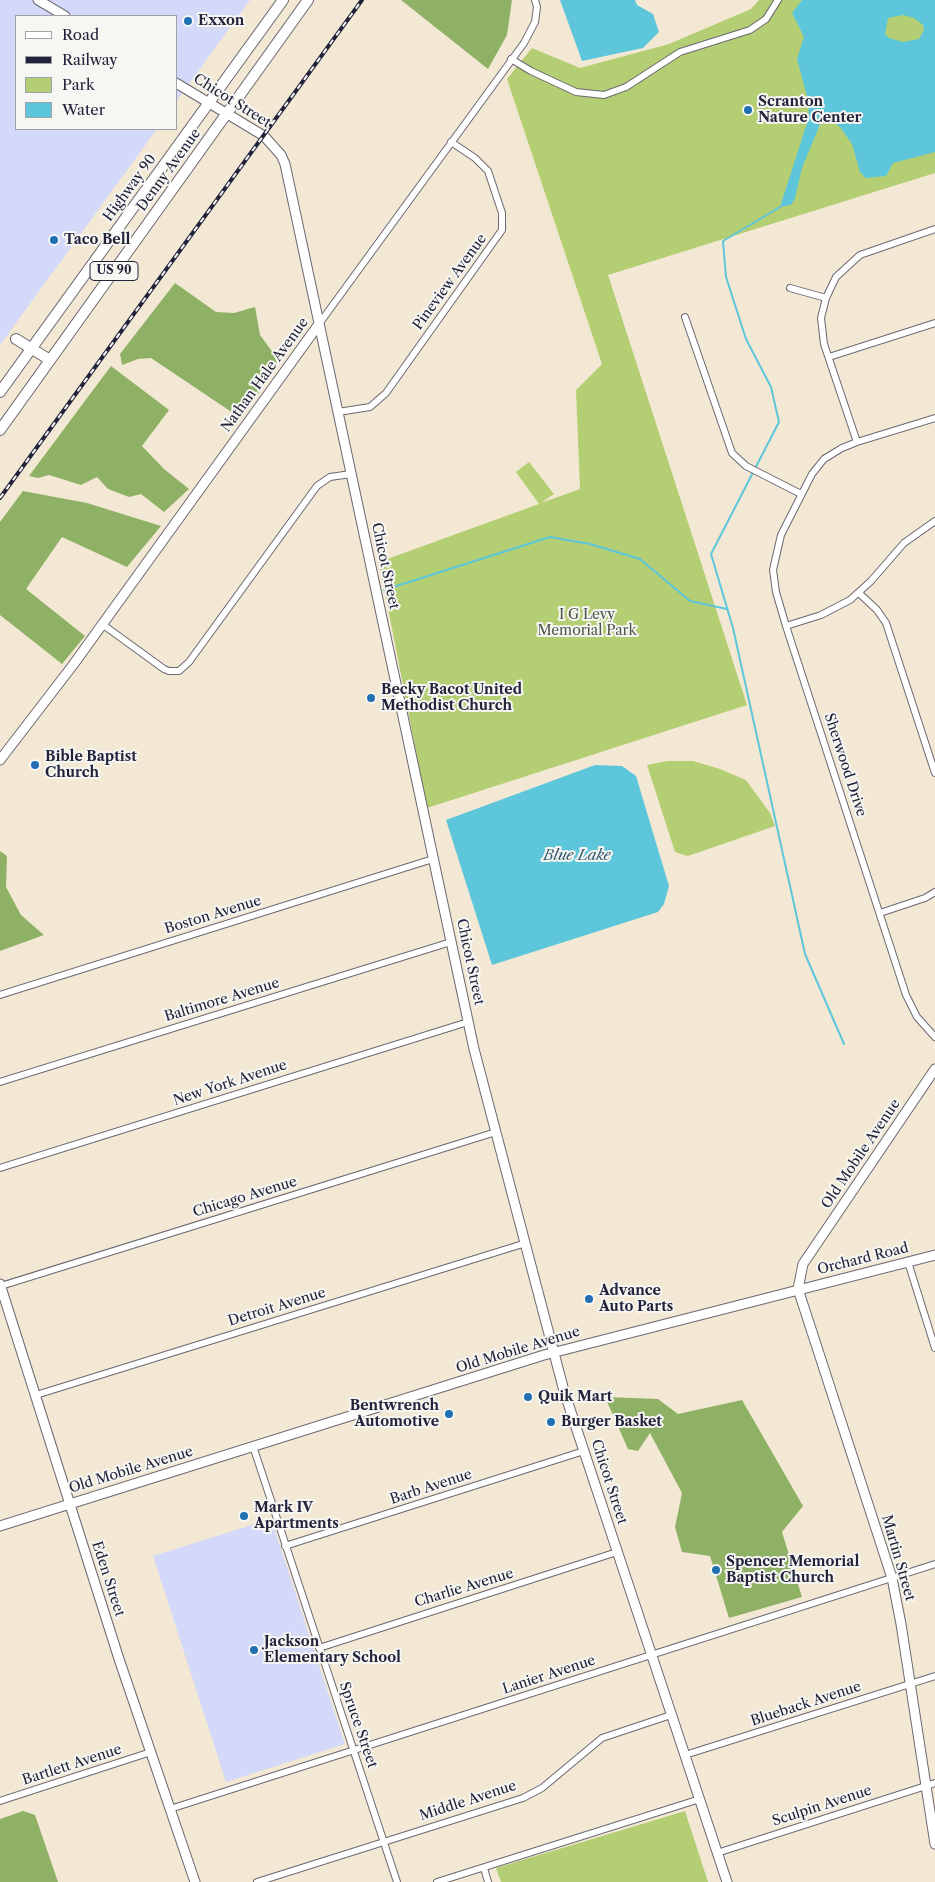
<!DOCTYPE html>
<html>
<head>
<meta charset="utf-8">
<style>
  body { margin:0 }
  #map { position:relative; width:935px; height:1882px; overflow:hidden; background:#f3e8d4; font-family:"Libre Caslon Text",serif }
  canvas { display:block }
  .legend { position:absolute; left:15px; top:15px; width:162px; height:115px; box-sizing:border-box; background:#f6f6f2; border:1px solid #a1a1a9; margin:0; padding:6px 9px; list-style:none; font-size:15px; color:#22223b }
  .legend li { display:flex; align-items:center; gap:10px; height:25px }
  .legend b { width:25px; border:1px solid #a1a1a9 }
</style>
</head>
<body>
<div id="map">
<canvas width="935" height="1882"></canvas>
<ul class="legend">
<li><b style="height:6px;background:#fff"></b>Road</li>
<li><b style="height:6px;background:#22223b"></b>Railway</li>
<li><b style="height:14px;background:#b4ce73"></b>Park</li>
<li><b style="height:14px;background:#5ec6db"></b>Water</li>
</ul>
</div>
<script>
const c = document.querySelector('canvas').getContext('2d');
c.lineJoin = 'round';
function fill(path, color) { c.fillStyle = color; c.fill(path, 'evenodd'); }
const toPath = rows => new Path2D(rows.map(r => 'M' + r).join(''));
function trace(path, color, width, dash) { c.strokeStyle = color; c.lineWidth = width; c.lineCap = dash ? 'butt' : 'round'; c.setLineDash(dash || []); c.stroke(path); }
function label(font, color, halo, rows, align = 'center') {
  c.font = font + ' "Libre Caslon Text",serif'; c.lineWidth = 4; c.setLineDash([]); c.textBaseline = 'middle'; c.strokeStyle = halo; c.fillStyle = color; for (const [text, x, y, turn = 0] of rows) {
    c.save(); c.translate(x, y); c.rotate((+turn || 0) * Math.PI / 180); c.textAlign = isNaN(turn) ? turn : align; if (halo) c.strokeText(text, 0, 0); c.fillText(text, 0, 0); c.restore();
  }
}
fill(toPath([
  [0,0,250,0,176,102,176,16,16,16,16,129,157,129,0,345],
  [271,1519,345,1744,226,1782,153,1556]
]), '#d4d8f9');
fill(toPath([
  [759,0,935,0,935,173,608,275,747,705,427,808,379,562,539,504,516,472,529,462,554,494,541,503,580,489,576,390,602,364,507,79,532,48,580,68,669,44,751,9],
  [668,761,693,761,720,769,746,780,770,813,775,826,688,856,675,852,647,765],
  [685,1811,708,1882,501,1882,496,1868]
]), '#b4ce73');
fill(toPath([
  [401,0,512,0,507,35,488,69],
  [175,283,216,312,234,313,255,307,260,335,274,354,277,364,260,371,260,391,239,417,151,358,138,359,122,365,120,354],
  [111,366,169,410,142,446,164,469,189,489,164,512,141,494,129,497,108,489,97,477,81,485,49,475,38,478,29,476],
  [23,491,87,503,161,526,127,567,62,537,26,589,85,636,62,664,0,615,0,522],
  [0,851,7,856,6,887,21,915,44,935,0,951],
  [605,1397,658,1399,678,1414,742,1400,803,1506,782,1532,802,1597,729,1618,710,1556,682,1552,675,1527,682,1493,650,1433,638,1451,628,1449],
  [23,1811,35,1815,58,1882,0,1882,0,1819]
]), '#8fb165');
fill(toPath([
  [560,0,635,0,637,5,653,14,659,32,643,48,582,61],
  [802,0,935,0,935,152,893,163,886,176,866,178,860,172,852,144,840,127,828,118,821,122,802,168,795,198,791,205,780,207,809,117,808,100,797,59,804,37,792,13],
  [903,15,914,18,923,25,924,30,919,39,903,42,889,38,885,34,888,18],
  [595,765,622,766,636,776,669,886,664,904,658,912,492,965,446,820]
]), '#5ec6db');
trace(toPath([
  [780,207,723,241,726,277,746,339,771,387,779,422,711,554,733,628,805,954,844,1044],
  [384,590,550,537,590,544,640,559,690,601,727,609]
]), '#5ec6db', 2);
const street = toPath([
  [511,59,531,71,576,92,604,95,626,87,680,52,750,30,766,19,778,0],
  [790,288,826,298],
  [685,317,732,453,746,466,801,494],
  [319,324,524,43,535,22,537,7,535,0],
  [829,357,935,323],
  [338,412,370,407,386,393,502,230,502,213,488,171,475,158,451,142],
  [935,418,857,442,842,448,824,459,812,474,781,535,773,570,776,592,786,626,906,995,917,1017,935,1037],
  [857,442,824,344,821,318,826,298,836,277,860,255,935,229],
  [859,593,877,610,886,623,935,773],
  [102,624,164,669,169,671,179,671,189,662,317,486,330,477,351,474],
  [786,626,821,615,850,600,871,581,904,543,935,521],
  [880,913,925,898,935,892],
  [0,995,433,859],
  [0,1082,451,942],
  [0,1168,468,1022],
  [908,1262,935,1348],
  [1,1286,496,1132],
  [36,1395,526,1243],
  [253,1446,397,1882],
  [285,1546,584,1451],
  [319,1648,617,1552],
  [685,1755,935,1676],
  [0,1801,151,1752],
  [170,1809,935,1564],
  [717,1853,935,1783],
  [484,1868,488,1882],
  [257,1882,523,1798,542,1788,602,1738,671,1715],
  [437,1882,700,1799]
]);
const secondary = toPath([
  [38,0,65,16],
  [176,83,264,136,281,155,285,164,474,1049,564,1391,727,1882],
  [0,760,73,665,319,324],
  [935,1069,803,1264,798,1289,892,1578,901,1624,935,1844],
  [0,1284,119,1659,195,1882],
  [0,1526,544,1355,935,1255]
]);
const primary = toPath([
  [16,339,50,360],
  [0,392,283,0],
  [0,430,308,0]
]);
trace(street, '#6b6771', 8);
trace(secondary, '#6b6771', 11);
trace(primary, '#6b6771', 12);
trace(street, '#fff', 6);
trace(secondary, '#fff', 9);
trace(primary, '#fff', 10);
const rail = toPath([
  [0,498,362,0]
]);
trace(rail, '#22223b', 4);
trace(rail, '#f6f6f2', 2, [5.5]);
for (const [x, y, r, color] of [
  [188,21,5,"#1f6fb2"],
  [748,110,5,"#1f6fb2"],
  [54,240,5,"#1f6fb2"],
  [371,698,5,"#1f6fb2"],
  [35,765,5,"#1f6fb2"],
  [589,1299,5,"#1f6fb2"],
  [528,1397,5,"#1f6fb2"],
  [449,1414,5,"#1f6fb2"],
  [551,1422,5,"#1f6fb2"],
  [244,1516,5,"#1f6fb2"],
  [716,1570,5,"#1f6fb2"],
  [254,1650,5,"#1f6fb2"]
]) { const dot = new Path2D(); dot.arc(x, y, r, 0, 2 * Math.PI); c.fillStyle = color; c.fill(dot); trace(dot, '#f6f6f2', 2); }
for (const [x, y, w] of [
  [114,271,48]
]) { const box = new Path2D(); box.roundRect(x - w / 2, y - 9.5, w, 19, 4); c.fillStyle = '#f6f6f2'; c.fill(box); trace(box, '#22223b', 1); }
label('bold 12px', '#22223b', null, [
  ["US 90",114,271]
]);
label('bold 14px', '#22223b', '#f6f6f2', [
  ["Exxon",198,21],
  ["Scranton",758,102],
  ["Nature Center",758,118],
  ["Taco Bell",64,240],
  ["Becky Bacot United",381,690],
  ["Methodist Church",381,706],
  ["Bible Baptist",45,757],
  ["Church",45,773],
  ["Advance",599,1291],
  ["Auto Parts",599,1307],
  ["Quik Mart",538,1397],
  ["Bentwrench",439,1406,"right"],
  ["Automotive",439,1422,"right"],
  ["Burger Basket",561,1422],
  ["Mark IV",254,1508],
  ["Apartments",254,1524],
  ["Spencer Memorial",726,1562],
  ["Baptist Church",726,1578],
  ["Jackson",264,1642],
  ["Elementary School",264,1658]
], 'left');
label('14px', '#22223b', '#f6f6f2', [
  ["Chicot Street",232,101,32],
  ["Denny Avenue",169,170,-54],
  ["Highway 90",130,188,-54],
  ["Pineview Avenue",450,282,-54],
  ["Nathan Hale Avenue",265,375,-54],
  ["Chicot Street",385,566,78],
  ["Sherwood Drive",845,765,72],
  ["Boston Avenue",213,915,-17],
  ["Chicot Street",470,962,78],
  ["Baltimore Avenue",222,1000,-17],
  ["New York Avenue",230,1083,-18],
  ["Old Mobile Avenue",861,1154,-56],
  ["Chicago Avenue",245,1197,-17],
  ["Orchard Road",863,1259,-14],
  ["Detroit Avenue",277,1307,-17],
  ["Old Mobile Avenue",518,1350,-17],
  ["Old Mobile Avenue",131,1470,-17],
  ["Chicot Street",609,1482,72],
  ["Barb Avenue",431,1487,-18],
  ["Martin Street",898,1558,74],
  ["Eden Street",108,1579,72],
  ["Charlie Avenue",464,1588,-17],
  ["Lanier Avenue",549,1675,-18],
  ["Blueback Avenue",806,1704,-18],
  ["Spruce Street",358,1725,71],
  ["Bartlett Avenue",72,1765,-18],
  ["Middle Avenue",468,1801,-18],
  ["Sculpin Avenue",822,1806,-18]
]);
label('14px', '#4e564c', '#f6f6f2', [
  ["I G Levy",587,615],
  ["Memorial Park",587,631]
]);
label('italic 15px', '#375b73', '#f6f6f2', [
  ["Blue Lake",577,856]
]);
</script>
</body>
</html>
